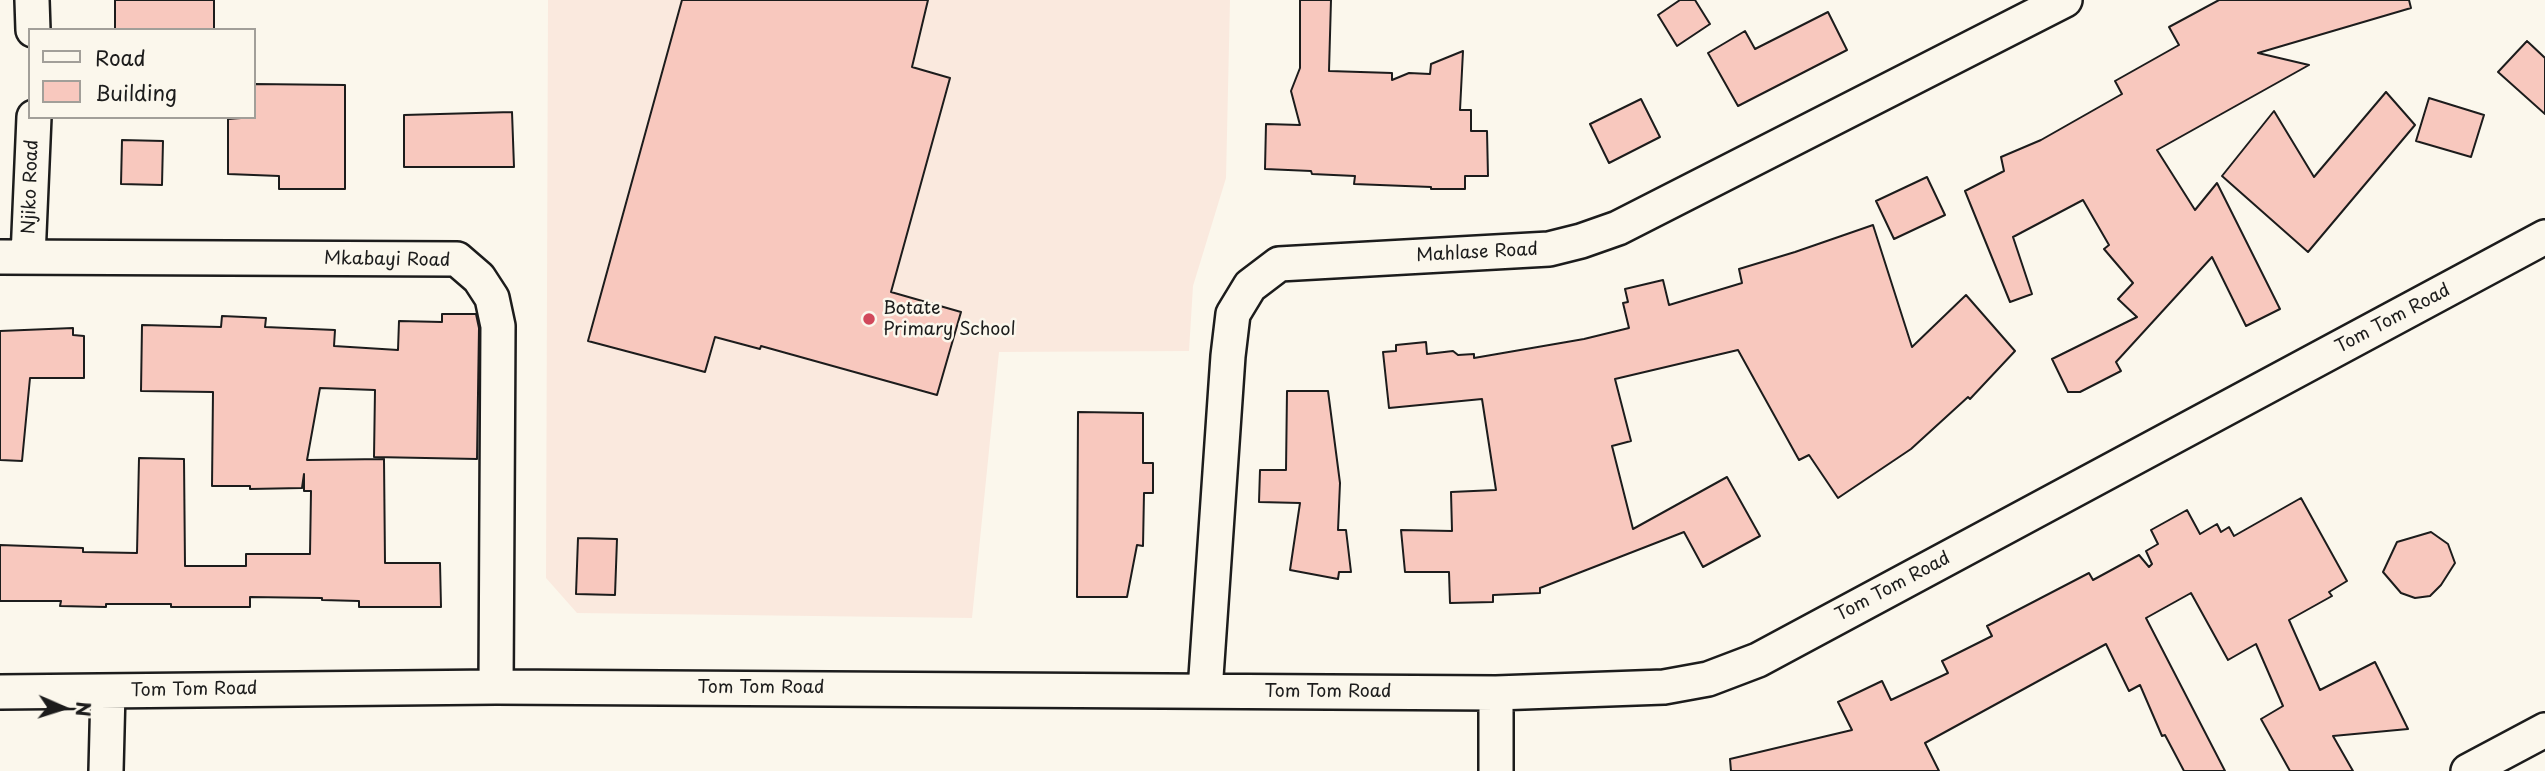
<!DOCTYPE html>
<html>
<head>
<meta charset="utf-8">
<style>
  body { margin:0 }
  #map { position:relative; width:2545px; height:771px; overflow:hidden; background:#fbf7ec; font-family:"Playpen Sans",sans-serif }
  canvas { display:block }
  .legend { position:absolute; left:28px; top:28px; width:228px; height:91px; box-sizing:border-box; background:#fbf7ec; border:2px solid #a29f99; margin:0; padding:9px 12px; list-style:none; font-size:21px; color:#1c1c1c }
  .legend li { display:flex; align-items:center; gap:14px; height:35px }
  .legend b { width:35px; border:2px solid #a29f99 }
  .north { position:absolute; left:28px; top:673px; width:70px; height:70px; -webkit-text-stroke:5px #fbf7ec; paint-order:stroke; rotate:93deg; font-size:19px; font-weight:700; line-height:28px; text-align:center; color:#1c1c1c }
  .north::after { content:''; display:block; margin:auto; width:24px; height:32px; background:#1c1c1c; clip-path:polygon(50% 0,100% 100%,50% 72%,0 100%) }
</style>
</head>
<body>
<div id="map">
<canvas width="2545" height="771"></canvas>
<ul class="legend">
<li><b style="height:9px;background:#fbf7ec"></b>Road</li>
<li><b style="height:19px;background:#f8c8be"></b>Building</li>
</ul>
<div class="north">N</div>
</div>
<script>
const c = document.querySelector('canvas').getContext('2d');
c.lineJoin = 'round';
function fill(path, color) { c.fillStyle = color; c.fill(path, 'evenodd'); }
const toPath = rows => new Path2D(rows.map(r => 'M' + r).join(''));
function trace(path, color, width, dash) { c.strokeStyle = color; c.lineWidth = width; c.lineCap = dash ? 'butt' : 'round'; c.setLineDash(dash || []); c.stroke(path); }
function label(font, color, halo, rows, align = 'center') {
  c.font = font + ' "Playpen Sans",sans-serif'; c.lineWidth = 5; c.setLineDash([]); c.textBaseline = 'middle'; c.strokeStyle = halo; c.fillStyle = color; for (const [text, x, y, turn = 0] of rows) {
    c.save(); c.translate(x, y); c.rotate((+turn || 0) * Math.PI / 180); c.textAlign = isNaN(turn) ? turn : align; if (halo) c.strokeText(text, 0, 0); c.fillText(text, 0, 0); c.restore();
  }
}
fill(toPath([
  [548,0,1230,0,1226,178,1193,286,1189,351,999,352,972,618,577,613,546,578]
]), '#fae9de');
const building = toPath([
  [115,0,214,0,214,30,115,30,115,0],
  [682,0,928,0,912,67,950,78,891,292,961,312,937,395,761,346,760,349,715,337,705,372,588,341,682,0],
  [1300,0,1331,0,1329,71,1392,73,1392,80,1409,73,1430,74,1431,64,1463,51,1460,110,1471,110,1471,131,1487,131,1488,176,1465,176,1465,189,1431,189,1431,187,1354,184,1355,176,1312,174,1311,171,1265,169,1266,124,1300,125,1291,91,1300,68,1300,0],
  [1680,0,1695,0,1710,24,1677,46,1658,15,1680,0],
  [2219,0,2409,0,2411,8,2258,53,2309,65,2157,150,2195,210,2217,183,2280,309,2246,326,2212,257,2116,362,2121,371,2080,392,2068,392,2052,359,2137,317,2118,299,2133,283,2104,249,2109,245,2083,200,2013,237,2032,294,2010,302,1965,191,2004,171,2001,157,2041,140,2122,94,2115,81,2179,45,2169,27,2219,0],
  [1828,12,1847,50,1738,106,1708,53,1745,31,1755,49,1828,12],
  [2527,41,2545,58,2545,114,2498,72,2527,41],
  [254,84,345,85,345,189,279,189,279,176,228,174,228,119,254,117,254,84],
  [2386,92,2415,125,2308,252,2222,176,2274,111,2314,177,2386,92],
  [2429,98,2484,115,2471,157,2416,141,2429,98],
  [1641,99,1660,137,1609,163,1590,124,1641,99],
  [512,112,514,167,404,167,404,115,512,112],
  [122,140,163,141,162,185,121,184,122,140],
  [1927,177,1945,215,1894,239,1876,201,1927,177],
  [1873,225,1912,347,1966,295,2015,351,1970,399,1968,397,1911,449,1838,498,1809,455,1799,460,1738,350,1615,379,1631,441,1612,446,1633,529,1727,477,1760,536,1703,567,1684,532,1540,588,1540,593,1493,595,1493,602,1450,603,1449,572,1405,572,1401,530,1452,531,1451,492,1496,490,1482,399,1389,408,1383,352,1396,351,1396,345,1426,342,1427,354,1453,351,1458,355,1474,354,1474,358,1584,339,1629,328,1623,303,1628,302,1625,289,1663,280,1669,305,1742,283,1739,269,1795,252,1873,225],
  [442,314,476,314,479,328,477,459,374,457,375,390,320,388,307,460,384,459,385,563,440,563,441,607,359,607,359,601,322,600,322,598,250,597,250,607,171,607,171,604,106,604,106,607,60,606,61,601,0,601,0,545,83,548,83,552,137,553,139,458,184,459,185,566,246,566,246,554,310,554,311,491,304,491,304,474,302,488,250,489,250,486,212,486,213,392,141,391,142,325,221,327,222,316,266,318,265,327,335,330,334,346,398,350,399,321,442,322,442,314],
  [73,328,73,335,84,336,84,378,30,378,22,461,0,460,0,331,73,328],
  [1287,391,1328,391,1340,483,1338,530,1346,530,1351,572,1339,572,1338,579,1290,570,1300,503,1259,502,1260,470,1286,470,1287,391],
  [1078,412,1143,413,1143,463,1153,463,1153,493,1144,493,1143,546,1137,545,1127,597,1077,597,1078,412],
  [2301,498,2347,581,2329,592,2332,596,2289,620,2320,690,2375,662,2408,729,2333,736,2353,771,2290,771,2261,719,2283,706,2256,644,2228,660,2191,593,2146,618,2225,771,2184,771,2165,735,2162,736,2140,685,2129,691,2106,644,1925,743,1939,771,1731,771,1730,759,1852,730,1838,702,1882,681,1891,700,1948,673,1942,661,1992,636,1987,626,2089,573,2093,580,2139,555,2149,567,2152,564,2146,551,2158,544,2151,530,2187,510,2200,534,2217,524,2221,532,2229,527,2234,536,2301,498],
  [2431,532,2448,544,2455,563,2441,585,2430,596,2415,598,2401,593,2383,572,2397,542,2431,532],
  [578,538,617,539,615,595,576,594,578,538]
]);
fill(building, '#f8c8be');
trace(building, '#1c1c1c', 2);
const minor = toPath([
  [32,0,33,30],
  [0,257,457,259,479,278,492,298,498,326,496,687],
  [28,257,34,117],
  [1205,691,1228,356,1233,314,1250,286,1279,264,1549,249,1581,241,1618,228,2065,0],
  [0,692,496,687,1496,693,1664,687,1708,679,1758,660,2545,237],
  [106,771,108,691],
  [1496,771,1496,693],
  [2468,771,2545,730]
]);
trace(minor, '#1c1c1c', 38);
trace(minor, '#fbf7ec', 33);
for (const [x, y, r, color] of [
  [869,319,7,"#d1495b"]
]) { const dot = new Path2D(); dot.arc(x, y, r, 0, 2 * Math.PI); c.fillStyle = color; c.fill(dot); trace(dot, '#fbf7ec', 2.5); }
label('18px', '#1c1c1c', '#fbf7ec', [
  ["Njiko Road",31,187,-88],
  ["Mahlase Road",1477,253,-3],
  ["Mkabayi Road",387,260,1],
  ["Tom Tom Road",2393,319,-28],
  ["Tom Tom Road",1893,587,-28],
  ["Tom Tom Road",761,688],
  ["Tom Tom Road",194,690,-1],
  ["Tom Tom Road",1328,692]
]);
label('18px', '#1c1c1c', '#fbf7ec', [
  ["Botate",883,309],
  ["Primary School",883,330]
], 'left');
</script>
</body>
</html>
